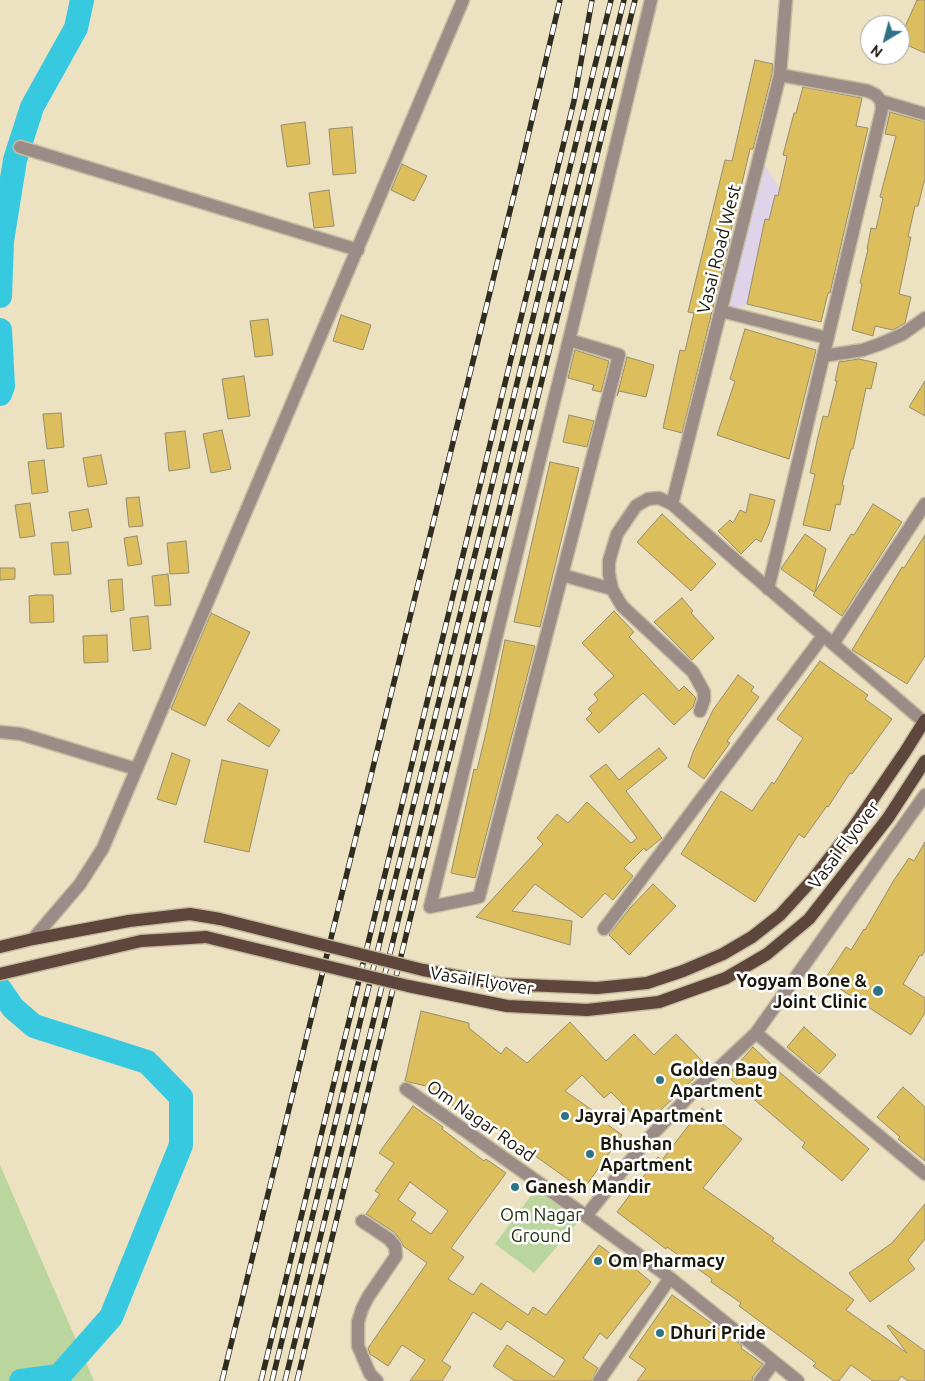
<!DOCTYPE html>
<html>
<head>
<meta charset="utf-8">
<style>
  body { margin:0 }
  #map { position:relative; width:925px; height:1381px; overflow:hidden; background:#ece2c2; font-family:Ubuntu,sans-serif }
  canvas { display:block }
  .north { position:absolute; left:860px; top:15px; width:50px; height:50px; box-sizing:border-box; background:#fff; border:1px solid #a3a29d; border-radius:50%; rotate:217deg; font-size:14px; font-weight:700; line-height:20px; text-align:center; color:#1a170b }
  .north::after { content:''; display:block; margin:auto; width:18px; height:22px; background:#2f7284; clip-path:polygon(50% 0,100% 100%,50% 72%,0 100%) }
</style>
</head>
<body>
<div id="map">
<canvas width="925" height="1381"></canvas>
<div class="north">N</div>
</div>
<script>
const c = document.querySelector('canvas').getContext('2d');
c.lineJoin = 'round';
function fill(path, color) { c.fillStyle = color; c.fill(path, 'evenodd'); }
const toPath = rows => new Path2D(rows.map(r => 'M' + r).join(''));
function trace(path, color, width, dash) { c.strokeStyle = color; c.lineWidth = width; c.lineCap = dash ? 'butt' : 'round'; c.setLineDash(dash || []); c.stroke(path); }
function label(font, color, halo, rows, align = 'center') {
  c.font = font + ' Ubuntu,sans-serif'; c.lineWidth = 5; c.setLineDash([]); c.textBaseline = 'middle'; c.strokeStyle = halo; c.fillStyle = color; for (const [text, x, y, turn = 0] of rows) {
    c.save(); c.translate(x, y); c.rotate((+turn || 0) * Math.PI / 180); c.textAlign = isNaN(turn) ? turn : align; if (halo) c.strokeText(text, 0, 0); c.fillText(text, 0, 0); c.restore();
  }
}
fill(toPath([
  [760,157,840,285,721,311]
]), '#ded3e8');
fill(toPath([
  [0,1165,94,1381,0,1381],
  [535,1190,580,1220,534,1273,495,1244]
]), '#bad59e');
trace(toPath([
  [0,296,2,241,15,160,32,107,76,28,82,0],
  [0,330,3,386,0,394],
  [0,989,13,1008,34,1026,147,1062,181,1097,181,1145,111,1317,59,1376,21,1381]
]), '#36c9e0', 24);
const building = toPath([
  [917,0,925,0,925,53,900,42,900,38,917,0],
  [755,60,773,64,772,74,753,149,750,149,729,239,730,239,682,433,663,428,680,350,685,351,694,313,688,312,725,160,732,161,755,60],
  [803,87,862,98,856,126,868,128,830,293,828,293,821,322,747,304,765,219,769,220,775,195,778,196,787,156,783,155,794,113,796,113,803,87],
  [890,112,925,122,925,182,924,182,918,206,915,206,908,237,911,237,899,294,911,297,905,323,893,330,875,326,873,336,852,330,862,284,860,283,868,249,867,249,871,228,876,229,883,198,880,197,896,136,885,134,890,112],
  [305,122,310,164,287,167,281,125,305,122],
  [352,127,356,173,333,175,329,129,352,127],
  [402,164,427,176,414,201,391,190,402,164],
  [329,190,334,226,314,228,309,193,329,190],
  [341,315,371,325,363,350,333,341,341,315],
  [268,319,273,355,255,357,250,321,268,319],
  [745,329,816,350,789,459,717,435,735,381,730,379,745,329],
  [575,350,609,361,601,392,592,390,594,385,568,378,575,350],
  [627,357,654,365,646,397,619,391,617,396,627,357],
  [859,359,877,363,871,389,866,388,853,449,851,449,842,485,844,486,840,505,836,504,830,531,803,525,815,474,810,473,817,441,823,416,828,417,837,381,835,381,839,362,859,359],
  [244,376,250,416,228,419,222,379,244,376],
  [925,381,925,416,909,407,925,381],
  [61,413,64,447,47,449,43,414,61,413],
  [569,415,594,421,587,447,563,442,569,415],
  [222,430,231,469,211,473,203,434,222,430],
  [185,431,190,468,169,471,165,433,185,431],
  [101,455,107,484,88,487,83,458,101,455],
  [44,460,48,492,32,494,28,462,44,460],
  [550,462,579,468,540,627,514,622,550,462],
  [750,494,775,500,769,524,761,542,756,539,741,554,718,531,730,520,733,523,740,510,746,513,750,494],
  [139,497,143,526,129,527,126,498,139,497],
  [30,503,35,536,20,538,15,505,30,503],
  [873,504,902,522,842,616,813,595,815,593,781,569,782,567,805,534,826,549,815,592,851,534,854,535,873,504],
  [88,509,92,527,72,531,69,512,88,509],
  [662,514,716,564,691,591,637,542,662,514],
  [925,535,925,656,907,684,852,650,902,567,904,568,925,535],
  [137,536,142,564,128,566,124,538,137,536],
  [186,541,189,573,170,574,167,543,186,541],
  [68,542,71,574,54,575,51,543,68,542],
  [0,568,15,568,15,579,0,580,0,568],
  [168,574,171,605,155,606,152,576,168,574],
  [122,579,124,610,111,612,108,580,122,579],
  [36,595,53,595,54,622,30,623,29,596,36,595],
  [682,598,693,611,691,613,714,638,692,660,654,622,682,598],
  [614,611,634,632,629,637,679,691,684,686,696,698,693,707,674,725,643,693,599,733,586,719,592,713,588,709,598,700,594,694,614,676,582,643,614,611],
  [211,613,250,632,205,726,171,709,211,613],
  [148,616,151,649,133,651,130,618,148,616],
  [107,635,108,662,84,663,83,636,107,635],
  [505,640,535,646,475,878,451,873,474,769,477,770,487,728,505,640],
  [820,661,868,695,865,699,892,719,852,774,850,773,828,807,827,806,804,838,799,834,755,902,681,854,721,791,752,811,772,782,774,784,803,738,777,719,820,661],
  [738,675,754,687,751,691,759,697,727,741,730,743,704,779,688,767,693,752,713,710,738,675],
  [239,703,280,730,269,747,227,720,239,703],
  [659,748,667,758,626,791,662,838,646,851,644,848,624,868,633,876,613,900,605,893,582,918,535,884,512,911,572,921,570,945,476,917,543,844,537,838,557,814,568,823,587,802,631,843,637,838,590,776,606,764,619,780,659,748],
  [172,753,190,760,176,805,157,799,172,753],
  [222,760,268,770,249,852,204,842,222,760],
  [925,842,925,950,922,956,920,955,903,984,925,998,925,1013,911,1035,825,979,846,947,851,950,864,929,865,930,894,880,909,858,914,861,925,842],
  [653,884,676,906,629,955,609,935,631,907,653,884],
  [421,1011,469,1023,469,1028,501,1054,506,1047,527,1063,570,1022,606,1061,634,1034,654,1055,676,1034,707,1066,644,1126,611,1092,604,1098,582,1075,565,1091,592,1110,590,1112,622,1135,583,1190,482,1118,476,1125,430,1087,405,1081,421,1011],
  [804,1027,836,1055,819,1074,787,1047,804,1027],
  [753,1047,776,1069,869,1149,842,1181,802,1147,805,1143,727,1076,753,1047],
  [903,1087,925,1107,925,1161,898,1139,900,1137,877,1117,903,1087],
  [413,1106,443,1127,442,1129,484,1161,486,1159,506,1173,451,1248,464,1257,448,1279,473,1295,481,1283,528,1315,533,1307,546,1315,599,1245,630,1268,632,1266,651,1282,607,1339,600,1333,583,1358,598,1368,591,1381,515,1381,493,1366,507,1345,554,1377,565,1360,507,1321,501,1330,473,1312,442,1361,451,1367,442,1381,410,1381,425,1360,402,1345,388,1366,370,1354,368,1348,427,1263,403,1246,401,1241,394,1232,366,1214,380,1194,375,1191,394,1163,379,1153,413,1106],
  [410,1182,448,1211,431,1234,411,1220,416,1213,398,1200,410,1182],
  [702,1108,742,1139,703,1188,774,1238,772,1241,854,1300,846,1310,907,1353,887,1326,889,1325,925,1351,925,1381,908,1381,901,1376,898,1381,873,1381,851,1365,839,1381,834,1381,813,1366,816,1363,739,1306,741,1303,711,1282,712,1279,667,1247,666,1249,617,1212,658,1157,662,1160,702,1108],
  [925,1204,925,1239,908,1260,915,1269,870,1302,849,1273,892,1243,925,1204],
  [672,1295,724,1332,742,1346,741,1348,763,1364,753,1376,752,1381,637,1381,646,1369,629,1357,672,1295]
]);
fill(building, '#dcbe5d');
trace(building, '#968d6f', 1);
const minor = toPath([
  [881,101,925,114],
  [20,147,358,250],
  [721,311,827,338],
  [569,340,651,0],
  [823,356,863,350,880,344,903,334,925,318],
  [672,504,780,75,786,0],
  [562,575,619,355,569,340,430,907,479,897,562,575,612,589],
  [768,589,882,109,881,101,876,95,868,91,780,75],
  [833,644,925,504],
  [700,711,704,700,704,692,693,672,622,606,612,589,609,574,609,561,617,534,636,506,648,499,659,498,672,504,740,564,924,722],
  [0,732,21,734,136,769],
  [604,929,823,636],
  [33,939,80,884,103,848,463,0],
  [756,1033,925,1174],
  [406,1089,586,1216,670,1278,798,1381],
  [586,1216,646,1141,690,1095,756,1033,925,795],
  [362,1221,389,1239,395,1246,396,1256,368,1297,362,1309,358,1322,358,1346,370,1374,377,1381],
  [599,1381,670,1278],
  [760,1381,774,1362]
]);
const primary = toPath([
  [0,947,33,939,129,921,190,914,220,919],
  [423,970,500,984,597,988,647,983,683,971,723,954,752,937,780,915,813,879,853,828,905,752,925,720],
  [0,974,141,941,206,937],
  [408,986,507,1006,587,1010,659,1002,726,978,767,954,809,919,888,818,925,761]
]);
trace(minor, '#c6bda1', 15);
trace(primary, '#c6bda1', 15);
trace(minor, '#9b8c87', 12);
trace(primary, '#5e463d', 12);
const rail = toPath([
  [222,1381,522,162,560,0],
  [261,1381,574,101,592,0],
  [272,1381,611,0],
  [285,1381,624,0],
  [297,1381,635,0]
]);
trace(rail, '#302c1e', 5.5);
trace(rail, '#fff', 4, [11]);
const primaryBridge = toPath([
  [220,919,423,970],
  [206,937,408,986]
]);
trace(primaryBridge, '#c6bda1', 15, []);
trace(primaryBridge, '#5e463d', 12);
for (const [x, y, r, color] of [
  [878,991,6,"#2f7284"],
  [660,1080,5,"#2f7284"],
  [565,1116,5,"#2f7284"],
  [590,1154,5,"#2f7284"],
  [515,1187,5,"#2f7284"],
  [598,1261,5,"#2f7284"],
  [660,1333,5,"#2f7284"]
]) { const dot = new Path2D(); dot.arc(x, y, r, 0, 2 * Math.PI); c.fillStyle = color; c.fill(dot); trace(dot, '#fff', 2); }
label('18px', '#1a170b', '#fff', [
  ["Vasai Road West",719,249,-76],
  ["Vasai Flyover",844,845,-53],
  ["Vasai Flyover",482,981,9],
  ["Om Nagar Road",481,1121,35]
]);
label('bold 18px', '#1a170b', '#fff', [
  ["Yogyam Bone &",867,981,"right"],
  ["Joint Clinic",867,1002,"right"],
  ["Golden Baug",670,1070],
  ["Apartment",670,1091],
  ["Jayraj Apartment",575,1116],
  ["Bhushan",600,1144],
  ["Apartment",600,1165],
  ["Ganesh Mandir",525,1187],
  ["Om Pharmacy",608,1261],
  ["Dhuri Pride",670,1333]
], 'left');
label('18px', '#1f2f0b', '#fff', [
  ["Om Nagar",541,1215],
  ["Ground",541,1236]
]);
</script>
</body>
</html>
